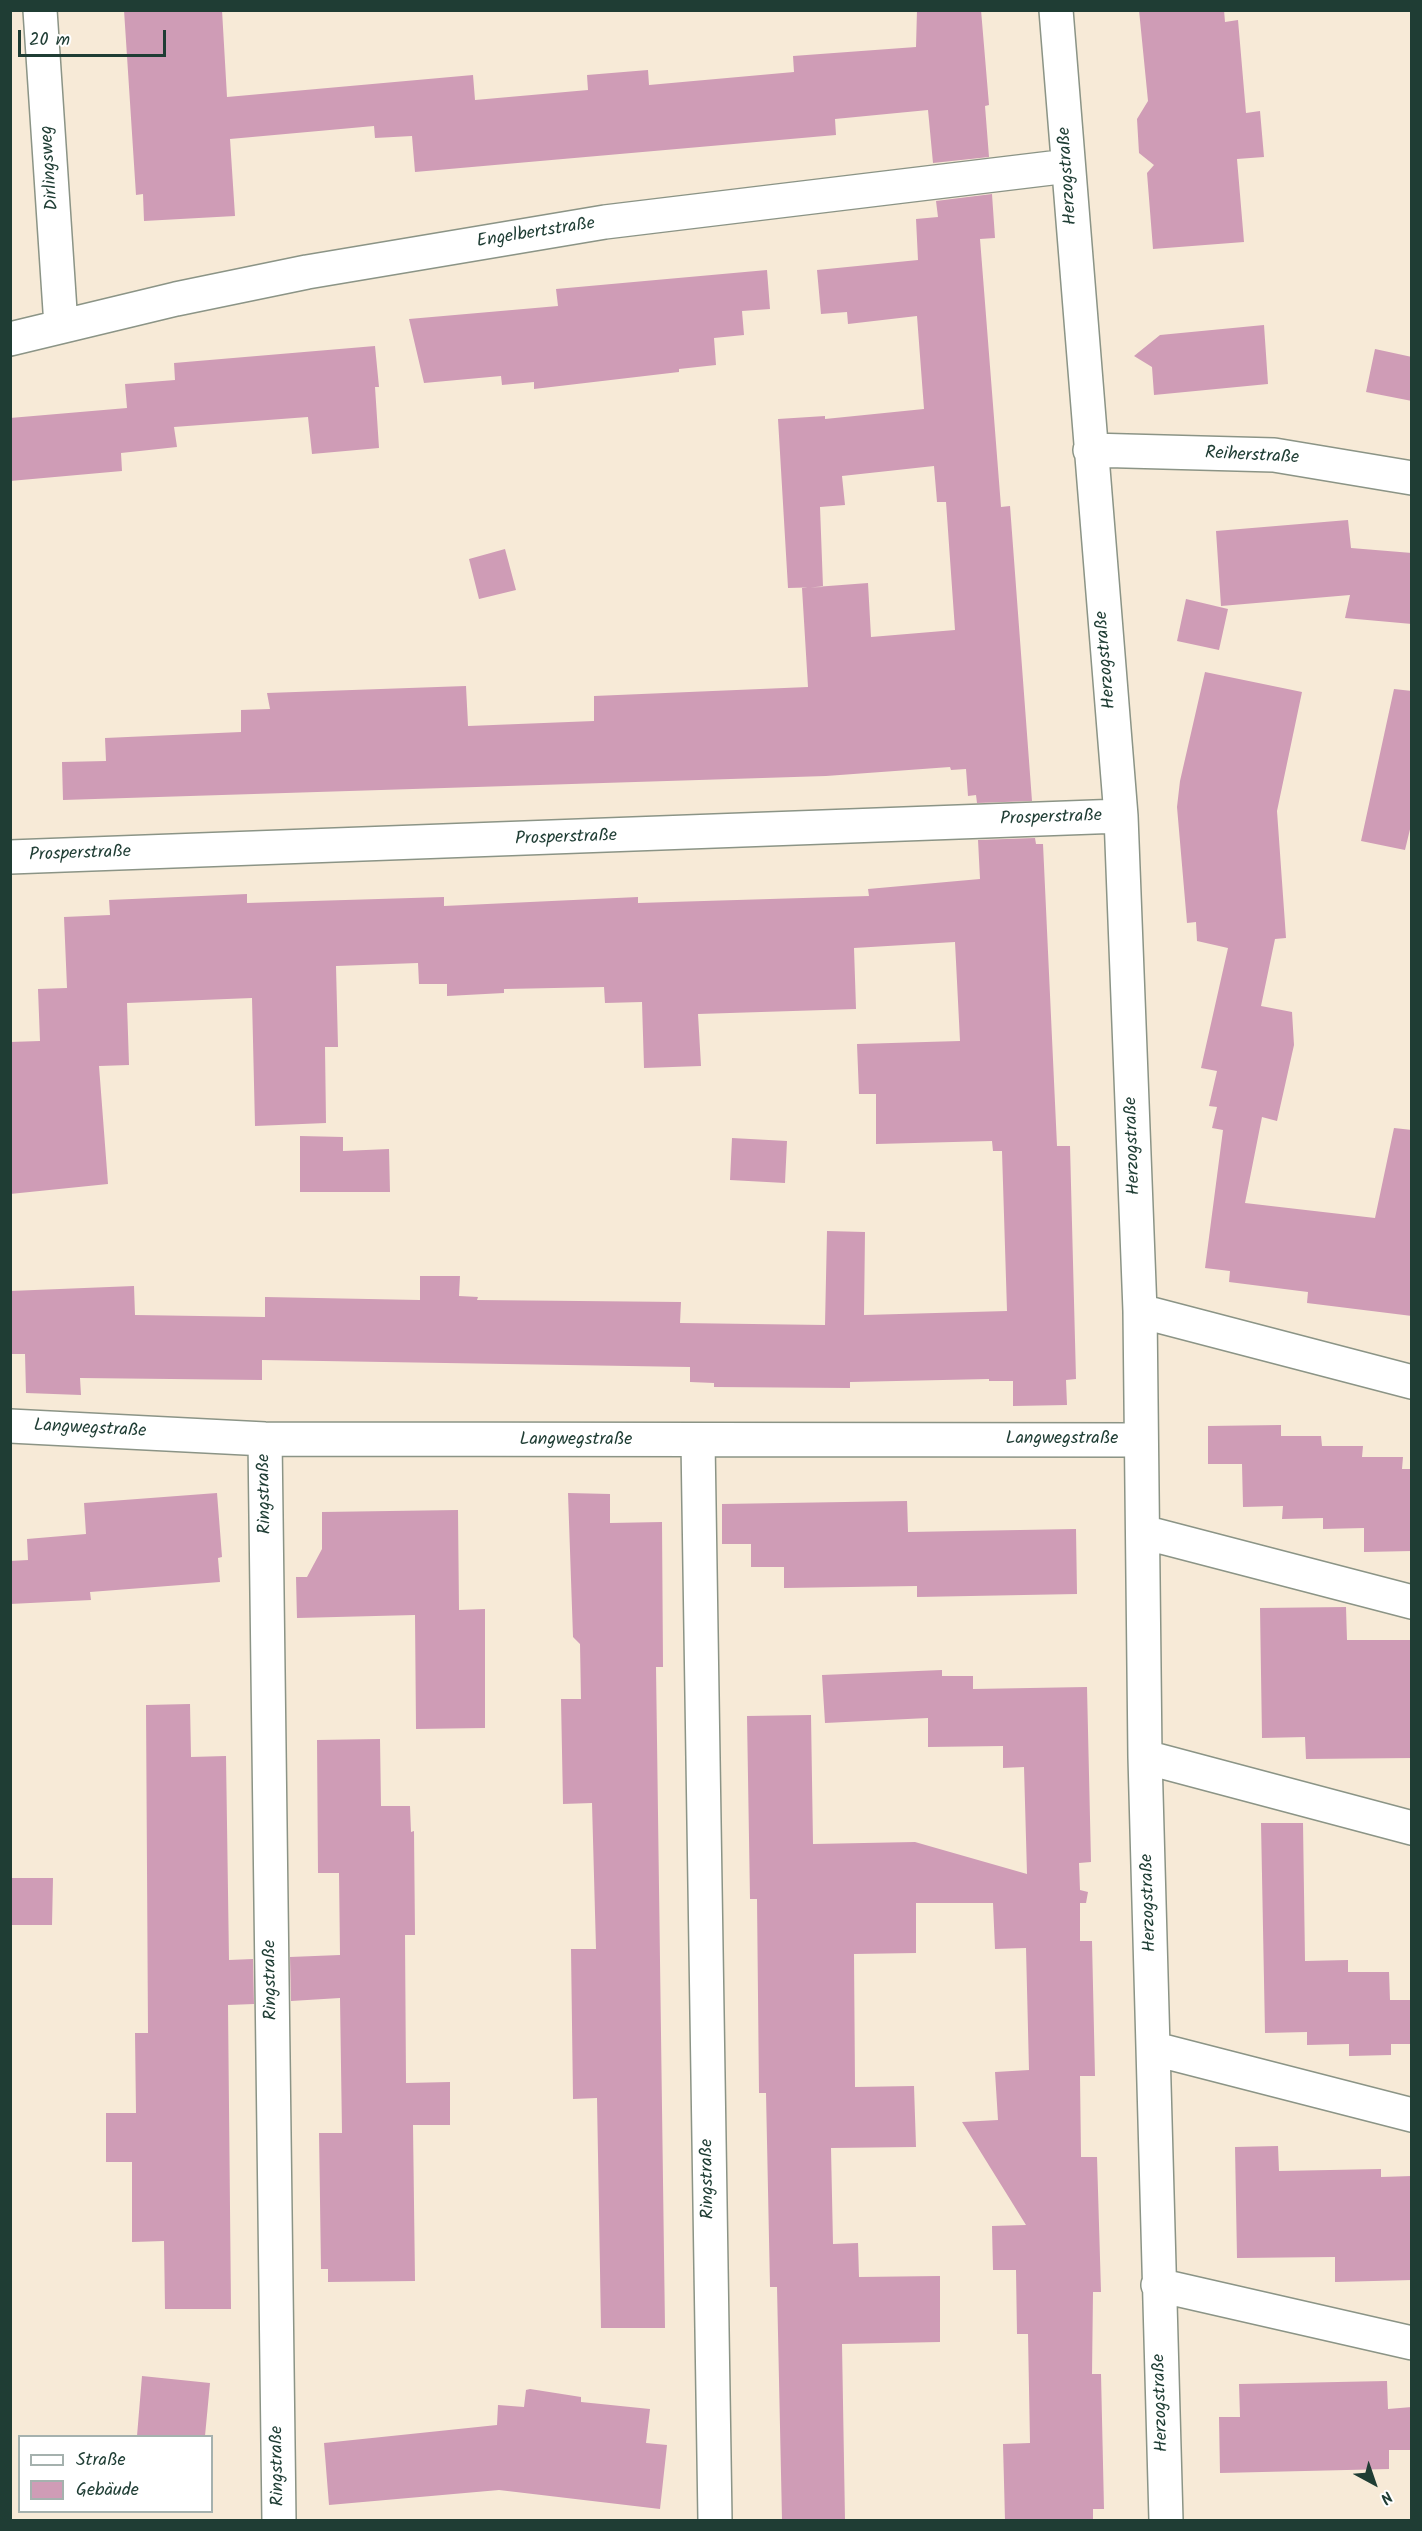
<!DOCTYPE html>
<html>
<head>
<meta charset="utf-8">
<style>
  body { margin:0 }
  #map { position:relative; width:1422px; height:2531px; overflow:hidden; background:#f7ead7; font-family:Kalam,sans-serif }
  canvas { display:block }
  .frame { position:absolute; inset:0; border:12px solid #1f3d34; pointer-events:none }
  .legend { position:absolute; left:18px; top:2435px; width:195px; height:78px; box-sizing:border-box; background:#fff; border:2px solid #a5b1ae; margin:0; padding:8px 10px; list-style:none; font-size:18px; color:#1f3d34 }
  .legend li { display:flex; align-items:center; gap:12px; height:30px }
  .legend b { width:30px; border:2px solid #a5b1ae }
  .north { position:absolute; left:1344px; top:2453px; width:60px; height:60px; -webkit-text-stroke:4px #fff; paint-order:stroke; rotate:140deg; font-size:16px; font-weight:700; line-height:24px; text-align:center; color:#1f3d34 }
  .north::after { content:''; display:block; margin:auto; width:21px; height:27px; background:#1f3d34; clip-path:polygon(50% 0,100% 100%,50% 72%,0 100%) }
  .scale { position:absolute; left:18px; top:30px; width:148px; height:27px; box-sizing:border-box; border:3px solid #1f3d34; border-top:0; padding-left:8px; font-size:18px; line-height:21px; white-space:nowrap; color:#1f3d34; -webkit-text-stroke:4px #fff; paint-order:stroke }
</style>
</head>
<body>
<div id="map">
<canvas width="1422" height="2531"></canvas>
<div class="frame"></div>
<ul class="legend">
<li><b style="height:8px;background:#fff"></b>Straße</li>
<li><b style="height:16px;background:#cf9cb6"></b>Gebäude</li>
</ul>
<div class="north">N</div>
<div class="scale">20 m</div>
</div>
<script>
const c = document.querySelector('canvas').getContext('2d');
c.lineJoin = 'round';
function fill(path, color) { c.fillStyle = color; c.fill(path, 'evenodd'); }
const toPath = rows => new Path2D(rows.map(r => 'M' + r).join(''));
function trace(path, color, width, dash) { c.strokeStyle = color; c.lineWidth = width; c.lineCap = dash ? 'butt' : 'round'; c.setLineDash(dash || []); c.stroke(path); }
function label(font, color, halo, rows, align = 'center') {
  c.font = font + ' Kalam,sans-serif'; c.lineWidth = 4.5; c.setLineDash([]); c.textBaseline = 'middle'; c.strokeStyle = halo; c.fillStyle = color; for (const [text, x, y, turn = 0] of rows) {
    c.save(); c.translate(x, y); c.rotate((+turn || 0) * Math.PI / 180); c.textAlign = isNaN(turn) ? turn : align; if (halo) c.strokeText(text, 0, 0); c.fillText(text, 0, 0); c.restore();
  }
}
fill(toPath([
  [124,10,222,10,227,97,473,75,475,100,588,90,587,75,648,70,649,85,794,72,793,56,916,47,917,10,981,10,989,105,985,106,989,157,933,163,928,110,835,119,836,135,415,172,412,136,375,138,374,126,230,139,235,216,144,221,143,194,136,195],
  [1139,10,1224,10,1225,22,1238,20,1246,113,1260,111,1264,157,1237,159,1244,242,1153,249,1147,173,1154,165,1139,153,1137,119,1148,101],
  [992,194,995,238,980,239,1001,507,1010,506,1032,801,977,803,976,795,968,796,966,769,951,770,950,767,826,776,63,800,62,762,106,761,105,738,241,732,241,710,270,709,267,693,466,686,468,726,594,721,594,696,808,687,802,588,868,583,871,637,955,630,946,502,937,502,934,466,842,476,845,505,820,507,823,587,788,588,778,419,825,416,825,419,924,409,917,316,848,324,847,312,821,314,817,270,918,260,916,219,938,217,936,201],
  [767,270,770,309,742,311,744,335,714,338,716,365,679,369,679,372,534,389,534,382,502,385,501,376,424,383,409,319,558,306,556,289],
  [1264,325,1268,384,1154,395,1152,367,1134,356,1160,335],
  [375,346,379,387,375,387,379,448,312,454,308,417,174,427,177,447,121,453,122,471,10,481,10,418,127,408,125,384,175,380,174,363],
  [1375,349,1412,357,1412,401,1366,392],
  [1348,520,1351,548,1412,553,1412,624,1345,618,1350,595,1221,606,1216,531],
  [505,549,516,590,479,599,469,559],
  [1186,599,1228,609,1219,650,1177,641],
  [1205,672,1302,692,1277,811,1286,938,1275,939,1261,1006,1292,1012,1294,1045,1277,1121,1262,1117,1245,1203,1375,1218,1394,1128,1412,1130,1412,1316,1307,1303,1308,1292,1229,1282,1230,1271,1205,1268,1223,1130,1212,1128,1217,1107,1209,1106,1217,1071,1201,1068,1228,948,1197,941,1196,922,1187,923,1177,807,1180,781],
  [1394,689,1412,691,1412,821,1405,850,1361,841],
  [1035,838,1036,844,1043,844,1057,1146,1070,1146,1076,1379,1066,1380,1067,1405,1013,1406,1013,1381,989,1381,989,1379,850,1382,850,1388,714,1387,714,1383,690,1382,690,1367,262,1360,262,1380,80,1378,81,1395,26,1393,25,1354,10,1354,10,1291,134,1286,135,1315,265,1317,265,1297,420,1300,420,1276,460,1276,459,1296,478,1297,477,1300,681,1302,680,1323,825,1325,827,1231,865,1232,864,1315,1007,1311,1002,1151,993,1151,992,1141,876,1144,876,1094,859,1094,857,1044,960,1041,955,942,854,948,856,1009,698,1014,701,1066,644,1068,642,1002,605,1003,604,987,504,989,504,993,447,996,447,984,419,984,418,963,336,966,338,1047,325,1047,326,1123,255,1126,252,998,127,1003,129,1065,99,1066,108,1184,10,1194,10,1042,40,1041,38,989,67,988,64,917,110,915,109,900,247,894,247,903,444,897,444,906,638,897,638,903,869,896,868,889,980,879,978,840],
  [300,1136,343,1137,343,1151,389,1149,390,1192,300,1192],
  [732,1138,787,1141,785,1183,730,1180],
  [1281,1425,1281,1436,1321,1436,1322,1446,1363,1446,1362,1457,1403,1457,1402,1469,1412,1469,1412,1551,1364,1552,1364,1528,1323,1529,1323,1518,1282,1519,1283,1506,1243,1507,1242,1464,1208,1464,1208,1426],
  [217,1493,222,1557,218,1558,220,1582,90,1592,91,1600,10,1604,10,1561,28,1560,27,1539,86,1534,84,1503],
  [568,1493,610,1494,610,1523,662,1522,663,1667,656,1667,665,2328,601,2328,597,2098,573,2099,571,1949,596,1949,592,1803,563,1804,561,1699,581,1699,580,1644,573,1637],
  [907,1501,908,1532,1076,1529,1077,1594,917,1597,917,1586,784,1588,784,1567,751,1567,751,1544,722,1544,722,1504],
  [458,1510,459,1610,485,1609,485,1728,416,1729,415,1615,297,1618,296,1577,307,1577,322,1549,322,1512],
  [1346,1607,1347,1640,1412,1640,1412,1758,1306,1759,1305,1737,1262,1738,1260,1608],
  [942,1670,942,1676,973,1676,973,1689,1087,1687,1091,1862,1079,1863,1080,1890,1088,1892,1086,1903,1080,1903,1080,1941,1092,1941,1095,2076,1080,2076,1081,2157,1097,2157,1101,2292,1093,2292,1092,2374,1101,2374,1104,2509,1093,2509,1093,2520,1005,2520,1003,2444,1030,2443,1028,2334,1017,2334,1016,2270,993,2270,992,2226,1026,2225,962,2122,998,2120,995,2072,1029,2070,1026,1948,995,1949,993,1903,916,1903,916,1953,854,1954,855,2087,914,2086,916,2147,831,2148,833,2244,858,2243,859,2277,940,2276,940,2342,842,2344,845,2520,782,2520,777,2287,770,2287,766,2093,759,2093,757,1899,750,1899,747,1716,811,1715,813,1844,915,1842,1027,1874,1024,1767,1003,1768,1003,1746,928,1747,928,1718,825,1723,822,1675],
  [190,1704,191,1757,226,1756,229,1960,253,1959,254,2004,228,2005,231,2309,165,2309,164,2241,132,2242,132,2162,106,2162,106,2113,136,2113,135,2033,148,2033,146,1705],
  [380,1739,381,1806,410,1806,411,1832,414,1831,415,1935,405,1935,406,2083,450,2082,450,2125,413,2125,415,2281,328,2282,328,2269,321,2269,319,2133,342,2133,340,1998,291,2001,290,1957,340,1955,339,1873,318,1873,317,1740],
  [1261,1823,1303,1823,1305,1961,1348,1960,1348,1972,1389,1972,1390,2000,1412,2000,1412,2044,1391,2044,1391,2055,1349,2056,1349,2044,1307,2045,1307,2032,1265,2033],
  [10,1878,53,1878,52,1925,10,1925],
  [1278,2146,1279,2171,1381,2169,1381,2177,1412,2176,1412,2280,1335,2282,1335,2257,1237,2258,1235,2147],
  [142,2376,210,2383,205,2436,137,2436],
  [1387,2381,1388,2409,1412,2407,1412,2450,1389,2450,1389,2469,1220,2473,1219,2417,1240,2417,1239,2384],
  [530,2389,581,2397,581,2402,650,2409,646,2443,667,2445,660,2509,499,2490,329,2505,324,2443,497,2425,498,2405,524,2407,526,2390]
]), '#cf9cb6');
const minor = toPath([
  [40,10,61,326],
  [1056,10,1121,816,1140,1311,1145,1757,1166,2520],
  [10,339,176,299,307,272,605,222,1068,166],
  [1090,450,1274,455,1412,478],
  [10,857,1121,816],
  [1140,1311,1412,1382],
  [10,1426,265,1439,1141,1440],
  [265,1439,279,2520],
  [698,1441,715,2520],
  [1143,1532,1412,1602],
  [1145,1757,1412,1828],
  [1155,2049,1412,2115],
  [1158,2285,1412,2343]
]);
trace(minor, '#8b9486', 36);
trace(minor, '#fff', 33);
label('18px', '#1f3d34', '#fff', [
  ["Dirlingsweg",51,168,-94],
  ["Herzogstraße",1069,176,-94],
  ["Engelbertstraße",536,234,-9],
  ["Reiherstraße",1252,457,3],
  ["Herzogstraße",1107,660,-95],
  ["Prosperstraße",1051,819,-2],
  ["Prosperstraße",566,839,-2],
  ["Prosperstraße",80,855,-2],
  ["Herzogstraße",1134,1146,-92],
  ["Langwegstraße",90,1430,3],
  ["Langwegstraße",1062,1440],
  ["Langwegstraße",576,1441],
  ["Ringstraße",266,1494,-91],
  ["Herzogstraße",1150,1903,-92],
  ["Ringstraße",272,1980,-91],
  ["Ringstraße",709,2179,-91],
  ["Herzogstraße",1162,2403,-92],
  ["Ringstraße",279,2466,-91]
]);
</script>
</body>
</html>
